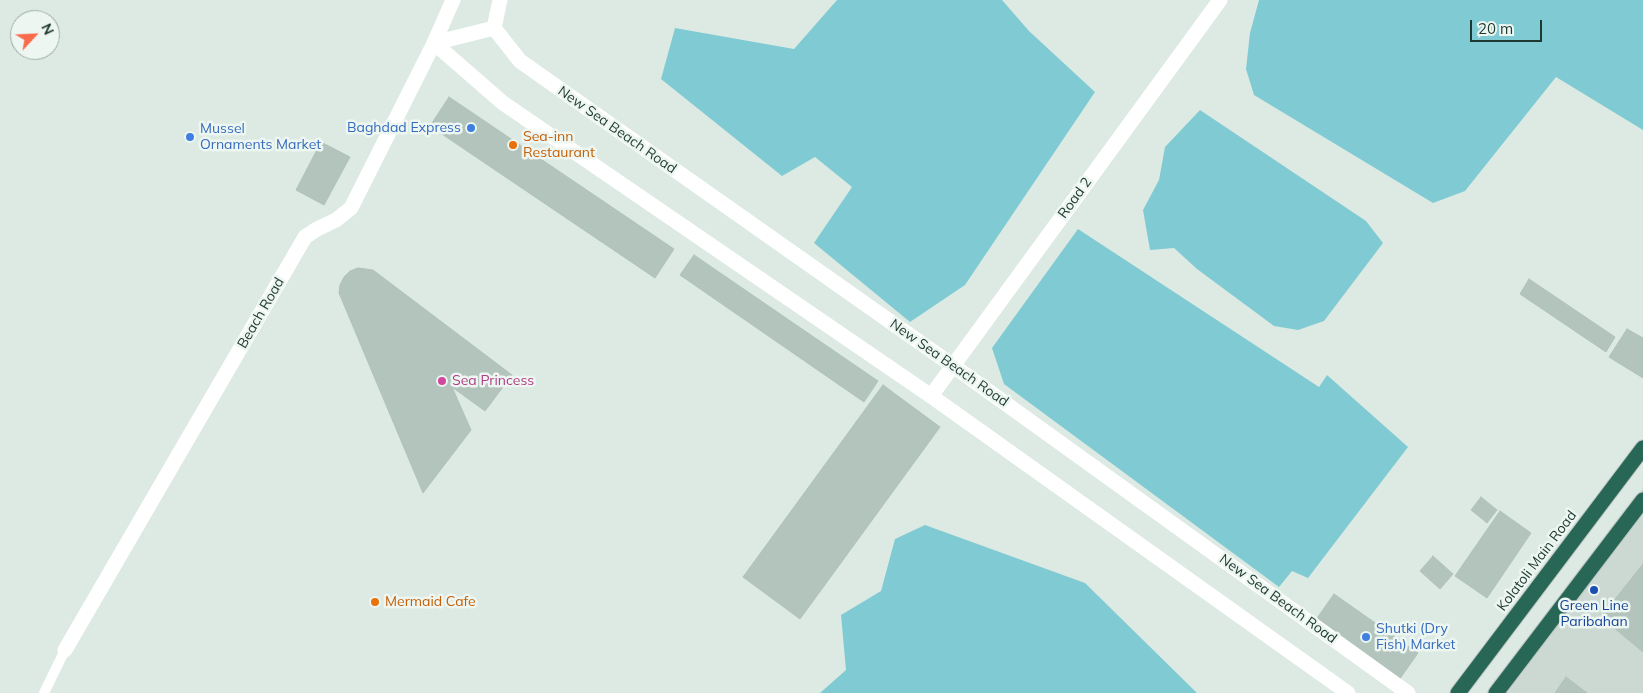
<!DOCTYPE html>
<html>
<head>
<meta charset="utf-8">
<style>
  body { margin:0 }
  #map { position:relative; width:1643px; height:693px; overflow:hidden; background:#dceae3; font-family:Mulish,sans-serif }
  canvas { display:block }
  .north { position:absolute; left:10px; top:10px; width:50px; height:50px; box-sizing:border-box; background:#edf6f1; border:1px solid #9aaaa4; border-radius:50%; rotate:65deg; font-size:14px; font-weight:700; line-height:20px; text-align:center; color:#1e3930 }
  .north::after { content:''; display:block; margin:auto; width:18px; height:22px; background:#f96b4b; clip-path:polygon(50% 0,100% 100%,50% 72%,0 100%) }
  .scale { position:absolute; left:1470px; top:20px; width:72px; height:22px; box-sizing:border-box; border:2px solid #1e3930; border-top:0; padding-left:6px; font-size:15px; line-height:18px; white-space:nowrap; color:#1e3930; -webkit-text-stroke:4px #edf6f1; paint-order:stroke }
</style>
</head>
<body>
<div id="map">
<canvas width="1643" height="693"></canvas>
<div class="north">N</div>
<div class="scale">20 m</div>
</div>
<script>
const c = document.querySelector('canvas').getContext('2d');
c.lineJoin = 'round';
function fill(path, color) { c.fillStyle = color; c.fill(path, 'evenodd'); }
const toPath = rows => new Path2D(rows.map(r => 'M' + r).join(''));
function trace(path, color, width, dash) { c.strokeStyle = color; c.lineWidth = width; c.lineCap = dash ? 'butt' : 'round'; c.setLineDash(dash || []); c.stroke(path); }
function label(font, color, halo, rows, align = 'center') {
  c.font = font + ' Mulish,sans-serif'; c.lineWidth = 5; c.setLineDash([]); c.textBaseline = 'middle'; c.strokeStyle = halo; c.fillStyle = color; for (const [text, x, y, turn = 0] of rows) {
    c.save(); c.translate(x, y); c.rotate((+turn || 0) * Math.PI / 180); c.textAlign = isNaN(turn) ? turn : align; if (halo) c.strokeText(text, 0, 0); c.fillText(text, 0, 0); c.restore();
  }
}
fill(toPath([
  [1643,488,1643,693,1486,693]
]), '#cbd9d2');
fill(toPath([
  [837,0,1002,0,1029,31,1095,92,965,285,910,322,814,243,852,187,815,157,782,176,661,79,675,28,794,49],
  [1259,0,1643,0,1643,130,1556,77,1465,191,1433,203,1254,95,1246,69,1250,33],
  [1200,110,1366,221,1383,243,1324,321,1298,330,1274,326,1197,269,1174,248,1150,250,1143,210,1159,180,1165,147],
  [1078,229,1319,387,1327,375,1408,447,1308,578,1292,571,1279,587,1004,384,992,348],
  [925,525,1085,583,1197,693,820,693,846,670,841,615,881,591,895,539]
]), '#80cbd3');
const building = toPath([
  [449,97,674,249,655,278,430,126,449,97],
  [321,142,350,157,324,205,296,190,321,142],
  [694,255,878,381,864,402,680,275,694,255],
  [358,268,373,270,512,375,485,411,452,387,471,430,423,493,339,293,340,285,344,277,350,271,358,268],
  [1529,279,1615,337,1606,352,1520,294,1529,279],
  [1627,329,1643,338,1643,378,1609,357,1627,329],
  [883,385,940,427,800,619,743,577,883,385],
  [1481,497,1497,510,1487,523,1471,510,1481,497],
  [1500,511,1531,533,1487,598,1455,576,1500,511],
  [1433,556,1453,574,1440,589,1420,571,1433,556],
  [1643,564,1643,652,1601,617,1643,564],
  [1334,594,1418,653,1399,680,1315,621,1334,594],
  [1566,677,1587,693,1555,693,1566,677]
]);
fill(building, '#b2c4bc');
trace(building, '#afc3b9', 1);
const highway = toPath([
  [1458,693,1643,448],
  [1496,693,1643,500]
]);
trace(highway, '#bcc4c1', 17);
trace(toPath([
  [44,693,65,650]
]), '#fff', 10);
trace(toPath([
  [453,0,434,43,503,103,931,396,1348,693],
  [494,28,520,61,952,365,1408,693],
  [494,28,500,0],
  [931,396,1220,0],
  [65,650,305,237,317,229,336,220,351,208,434,43,494,28]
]), '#fff', 15);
trace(highway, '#286756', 15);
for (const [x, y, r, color] of [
  [471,128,5,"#3f7fe0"],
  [190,137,5,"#3f7fe0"],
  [513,145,5,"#e8710a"],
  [442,381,5,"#d1479c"],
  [1594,590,5,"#1a4fb4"],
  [375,602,5,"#e8710a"],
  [1366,637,5,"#3f7fe0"]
]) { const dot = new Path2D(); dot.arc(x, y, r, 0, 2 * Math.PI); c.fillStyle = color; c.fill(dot); trace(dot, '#edf6f1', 2); }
label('14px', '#366cbe', '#edf6f1', [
  ["Baghdad Express",461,128,"right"],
  ["Mussel",200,129],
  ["Ornaments Market",200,145],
  ["Shutki (Dry",1376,629],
  ["Fish) Market",1376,645]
], 'left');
label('14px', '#1e3930', '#edf6f1', [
  ["New Sea Beach Road",617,130,35],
  ["Road 2",1075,198,-54],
  ["Beach Road",261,313,-60],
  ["New Sea Beach Road",949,363,35],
  ["Kolatoli Main Road",1537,561,-53],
  ["New Sea Beach Road",1278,599,36]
]);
label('14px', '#c56008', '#edf6f1', [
  ["Sea-inn",523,137],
  ["Restaurant",523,153],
  ["Mermaid Cafe",385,602]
], 'left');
label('14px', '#b23c85', '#edf6f1', [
  ["Sea Princess",452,381]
], 'left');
label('14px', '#164399', '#edf6f1', [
  ["Green Line",1594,606],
  ["Paribahan",1594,622]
]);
</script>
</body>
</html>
